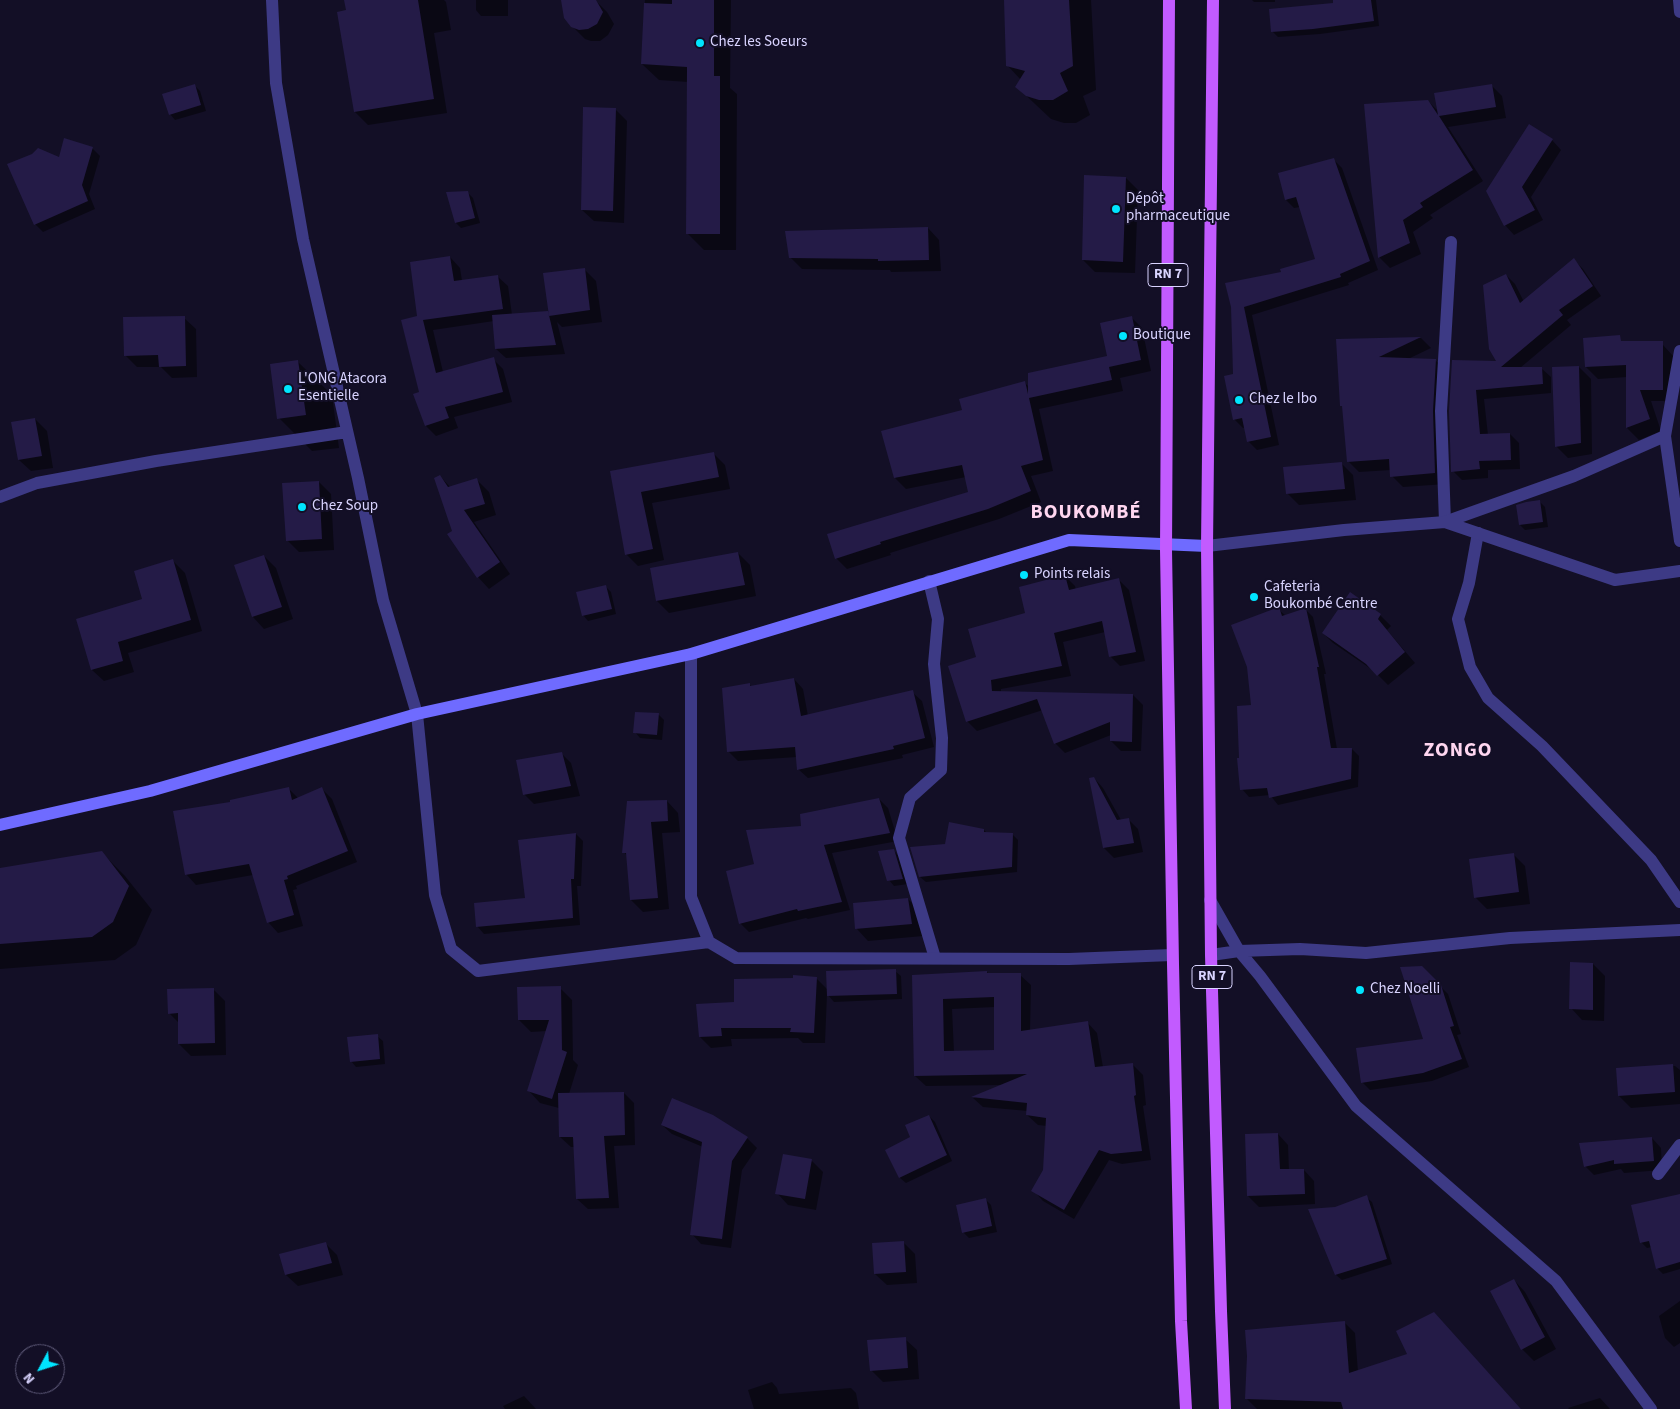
<!DOCTYPE html>
<html>
<head>
<meta charset="utf-8">
<style>
  body { margin:0 }
  #map { position:relative; width:1680px; height:1409px; overflow:hidden; background:#130f26; font-family:"Source Sans 3",sans-serif }
  canvas { display:block }
  .north { position:absolute; left:15px; top:1344px; width:50px; height:50px; box-sizing:border-box; background:#130f26; border:1px solid #625e7d; border-radius:50%; rotate:230deg; font-size:14px; font-weight:700; line-height:20px; text-align:center; color:#d9d4ff }
  .north::after { content:''; display:block; margin:auto; width:18px; height:22px; background:#00e5ff; clip-path:polygon(50% 0,100% 100%,50% 72%,0 100%) }
</style>
</head>
<body>
<div id="map">
<canvas width="1680" height="1409"></canvas>
<div class="north">N</div>
</div>
<script>
const c = document.querySelector('canvas').getContext('2d');
c.lineJoin = 'round';
function fill(path, color) { c.fillStyle = color; c.fill(path, 'evenodd'); }
const toPath = rows => new Path2D(rows.map(r => 'M' + r).join(''));
function trace(path, color, width, dash) { c.strokeStyle = color; c.lineWidth = width; c.lineCap = dash ? 'butt' : 'round'; c.setLineDash(dash || []); c.stroke(path); }
function label(font, color, halo, rows, align = 'center') {
  c.font = font + ' "Source Sans 3",sans-serif'; c.lineWidth = 4; c.setLineDash([]); c.textBaseline = 'middle'; c.strokeStyle = halo; c.fillStyle = color; for (const [text, x, y, turn = 0] of rows) {
    c.save(); c.translate(x, y); c.rotate((+turn || 0) * Math.PI / 180); c.textAlign = isNaN(turn) ? turn : align; if (halo) c.strokeText(text, 0, 0); c.fillText(text, 0, 0); c.restore();
  }
}
fill(toPath([
  [346,0,444,0,446,2,451,30,434,33,447,113,368,125,355,112],
  [476,0,508,0,508,16,481,16,476,10],
  [567,0,595,0,607,12,614,24,608,35,600,41,591,41,585,39,572,26],
  [645,0,731,0,730,88,737,94,736,250,704,250,687,233,688,82,659,80,642,64],
  [1006,0,1091,0,1096,90,1083,96,1090,115,1076,123,1064,123,1051,119,1017,87,1021,80,1007,65],
  [1252,0,1275,0,1275,2,1254,2],
  [1334,0,1376,0,1379,26,1320,34,1278,37,1272,31,1335,4],
  [1491,85,1502,96,1506,118,1448,127,1483,181,1430,215,1433,218,1413,232,1421,254,1390,268,1379,257,1428,101,1439,112],
  [195,86,200,91,206,111,175,120,170,114],
  [615,109,627,121,624,223,594,221,582,210],
  [1552,140,1561,150,1531,197,1543,220,1514,235,1505,225,1487,191],
  [92,148,100,156,89,194,95,209,43,232,35,224,60,159],
  [1334,160,1342,168,1378,270,1348,283,1349,285,1252,315,1279,445,1257,450,1248,441,1245,427,1243,428,1234,419,1232,307,1283,273,1316,260,1300,207,1294,208,1286,200],
  [1126,178,1138,190,1135,273,1095,272,1083,260],
  [468,193,473,198,480,223,461,228,456,223],
  [928,228,939,240,941,271,891,272,890,270,802,269,790,257],
  [450,257,460,268,462,281,497,276,508,286,512,315,547,312,551,315,584,269,596,281,602,322,562,327,557,322,565,354,506,358,496,349,494,321,433,330,443,372,493,359,503,369,512,402,454,417,458,428,436,436,426,426,414,395,420,392,419,317],
  [1574,260,1583,269,1601,296,1567,320,1571,325,1520,368,1541,368,1551,377,1551,393,1484,399,1488,435,1510,434,1519,443,1520,469,1488,470,1488,478,1462,480,1453,471,1450,411,1498,362,1506,275,1515,284,1524,302],
  [1131,317,1142,328,1151,371,1120,378,1123,391,1039,409,1053,471,1031,476,1041,502,999,519,890,553,891,555,847,569,836,558,970,492,966,477,906,489,895,478,964,411,1025,383,1029,387,1108,357],
  [184,318,196,329,197,377,172,378,161,367,137,367,125,355],
  [1421,338,1431,348,1408,359,1435,360,1447,371,1446,484,1403,487,1392,476,1391,470,1359,472,1348,461,1343,407,1341,405,1338,340],
  [1663,345,1674,357,1674,401,1651,401,1661,431,1639,440,1627,428,1627,377,1598,379,1586,367,1628,349],
  [298,362,332,395,339,448,312,451,279,418],
  [1579,367,1591,379,1592,454,1568,458,1556,446],
  [35,419,47,431,53,468,31,471,19,460],
  [713,453,725,465,730,489,652,503,664,560,638,566,626,554,611,472],
  [1341,463,1353,475,1356,500,1299,505,1287,493],
  [440,476,451,488,477,480,489,492,496,515,474,522,510,574,489,589,478,577,453,532],
  [319,482,331,494,334,550,299,552,287,540],
  [1540,502,1545,507,1548,527,1525,530,1520,525],
  [738,553,750,565,756,596,669,613,657,601,652,569],
  [264,556,276,568,293,619,264,629,253,617,236,566],
  [173,561,185,573,202,631,128,653,134,672,104,681,92,670],
  [1065,576,1075,586,1076,590,1119,580,1129,590,1145,661,1120,666,1110,656,1105,632,1063,642,1071,676,1001,689,1001,692,1133,695,1143,705,1141,751,1121,751,1111,741,1111,735,1065,753,1055,743,1043,710,977,731,967,721,978,657],
  [605,586,611,592,616,614,588,621,583,615],
  [1350,594,1380,615,1391,626,1387,630,1415,663,1388,685,1374,671,1333,643,1323,633],
  [1278,609,1286,616,1306,610,1313,617,1326,674,1324,674,1337,749,1352,749,1359,756,1358,787,1278,805,1270,795,1249,797,1242,789,1240,759],
  [794,679,803,689,808,716,912,692,922,701,934,747,902,755,903,758,808,778,798,769,797,757,738,761,728,751,749,684,752,687],
  [658,714,664,720,662,740,640,738,635,732],
  [561,753,571,763,580,796,534,804,524,794],
  [1094,778,1103,788,1121,820,1128,819,1138,829,1143,852,1114,858,1104,848],
  [289,789,298,798,322,789,332,799,357,862,296,886,297,889,293,890,303,926,278,933,268,922,253,875,196,885,186,874,232,803],
  [879,799,888,808,898,841,832,853,850,910,808,919,806,918,749,932,740,923,756,865,803,827],
  [667,801,678,813,680,832,662,833,669,909,643,912,631,900,627,856,624,852],
  [984,830,987,833,1013,835,1018,840,1017,872,926,882,920,877,946,845],
  [576,834,583,841,581,886,577,886,580,925,484,934,477,926,526,899,520,841],
  [893,850,899,856,908,884,894,886,889,880],
  [101,852,125,876,152,910,136,945,115,960,0,969,0,870],
  [1513,854,1525,866,1530,904,1487,909,1475,897],
  [908,899,920,911,923,936,868,941,857,929,854,904],
  [1593,964,1605,976,1604,1021,1582,1020,1571,1008],
  [1421,967,1448,994,1461,1034,1457,1035,1469,1067,1432,1081,1370,1090,1362,1082,1424,1040],
  [895,971,901,976,902,999,834,1002,827,994,825,1043,803,1043,798,1038,731,1039,732,1046,711,1048,700,1037,735,1003,816,978,828,990],
  [987,972,989,974,1020,975,1031,985,1030,1031,1087,1022,1097,1033,1103,1067,1133,1065,1143,1075,1146,1105,1143,1106,1151,1160,1122,1164,1109,1160,1074,1219,1043,1201,1033,1190,1045,1170,1047,1126,1038,1125,1027,1115,1028,1111,983,1107,973,1098,1005,1085,926,1086,915,1076,913,976],
  [995,1007,995,1051,954,1052,952,1009],
  [560,988,572,1000,573,1060,578,1065,569,1094,624,1093,634,1103,635,1145,614,1146,619,1208,588,1209,577,1199,575,1147,571,1147,560,1137,559,1108,540,1103,529,1091,547,1031,531,1032,519,1020],
  [213,989,225,1001,226,1055,191,1056,179,1044,179,1023,169,1013],
  [377,1036,383,1041,385,1064,356,1067,351,1061],
  [1675,1066,1680,1070,1680,1104,1631,1108,1619,1096,1617,1069],
  [712,1116,747,1138,757,1148,742,1170,731,1248,701,1244,692,1234,703,1147,672,1134,662,1125],
  [929,1116,935,1122,952,1161,906,1183,900,1178,887,1150,912,1138],
  [1278,1134,1288,1145,1289,1171,1304,1170,1314,1181,1315,1204,1259,1207,1248,1196],
  [1652,1138,1661,1148,1662,1170,1624,1173,1621,1169,1594,1175,1585,1166],
  [812,1161,823,1172,816,1210,788,1205,777,1193],
  [1680,1195,1680,1269,1663,1274,1657,1268,1652,1247,1647,1248,1641,1242],
  [1366,1197,1372,1202,1392,1264,1342,1280,1336,1275,1335,1208],
  [986,1200,991,1205,997,1232,969,1238,963,1232],
  [903,1242,915,1254,917,1283,887,1285,875,1274],
  [325,1243,337,1255,343,1275,298,1286,286,1275],
  [1514,1280,1525,1292,1556,1349,1534,1361,1522,1349],
  [1680,1301,1680,1343,1674,1347,1665,1338,1659,1316],
  [1434,1313,1521,1409,1257,1409,1246,1398,1344,1322,1355,1333,1358,1372,1409,1354],
  [905,1339,917,1350,919,1379,883,1382,871,1370],
  [772,1382,777,1388,779,1394,851,1388,856,1393,859,1409,754,1409,748,1390],
  [524,1396,536,1409,505,1409,503,1406],
  [1600,1398,1610,1409,1569,1409,1568,1408]
]), '#0007');
fill(toPath([
  [344,0,418,0,434,99,354,112,337,12,346,10],
  [561,0,596,0,603,12,597,24,588,29,579,30,571,27,564,18],
  [672,0,714,0,714,76,720,76,720,234,686,234,687,67,641,64,644,3,672,4],
  [1004,0,1069,0,1073,66,1060,73,1068,91,1053,100,1039,100,1026,96,1015,87,1025,71,1006,66],
  [1333,0,1371,0,1374,21,1313,29,1271,32,1269,9,1333,3],
  [195,84,201,105,169,115,162,94],
  [1492,84,1496,107,1439,116,1473,170,1420,203,1423,207,1403,220,1410,243,1378,258,1364,104,1428,100,1438,115,1434,93],
  [583,107,616,108,613,211,581,210],
  [1529,124,1553,139,1522,187,1535,210,1504,226,1486,191],
  [64,138,93,147,82,185,88,201,34,225,7,164,32,154,38,148,59,157],
  [1334,158,1370,261,1340,274,1341,277,1244,307,1271,437,1247,442,1242,418,1233,420,1224,376,1233,374,1231,307,1225,283,1281,272,1280,269,1315,259,1296,197,1285,200,1278,173],
  [1084,175,1126,177,1123,262,1082,260],
  [468,191,475,218,455,223,446,192],
  [928,227,929,260,878,261,878,259,789,258,785,231],
  [450,256,454,281,498,275,503,309,423,320,436,373,494,357,503,392,445,407,449,418,425,426,413,394,419,392,401,320,417,316,410,262],
  [1574,258,1593,286,1559,310,1563,315,1501,367,1542,367,1543,384,1476,390,1480,434,1510,433,1511,460,1479,461,1480,469,1451,472,1449,411,1452,360,1496,361,1489,349,1483,285,1506,274,1520,303],
  [585,268,590,310,549,316,543,273],
  [548,311,556,345,495,349,492,315],
  [185,316,186,366,159,367,158,355,124,356,123,317],
  [1132,316,1141,360,1109,367,1112,380,1029,398,1043,460,1021,466,1031,491,988,509,880,542,881,544,835,559,827,534,968,492,962,465,894,478,881,431,962,410,959,399,1025,381,1028,394,1028,373,1107,356,1100,323],
  [1620,335,1621,341,1663,341,1663,390,1640,390,1650,419,1626,428,1626,365,1585,367,1583,338],
  [1421,337,1379,357,1436,359,1433,411,1435,473,1390,477,1389,459,1347,462,1342,406,1340,406,1336,339],
  [298,360,306,415,277,419,270,364],
  [1579,366,1581,443,1555,447,1552,367],
  [35,418,42,456,18,460,11,422],
  [714,452,719,477,641,492,653,549,625,555,610,471],
  [1342,462,1345,489,1286,494,1283,467],
  [440,475,448,487,477,478,485,504,464,510,500,562,477,578,447,534,452,531,434,478],
  [319,481,322,539,286,541,282,483],
  [1540,500,1543,522,1519,525,1516,505,1526,502],
  [738,552,745,585,656,601,650,568],
  [264,555,282,607,252,617,234,565],
  [173,559,191,620,118,642,123,661,91,670,76,619,142,599,134,571],
  [1065,575,1069,590,1119,578,1136,652,1109,657,1102,621,1054,633,1062,666,991,680,992,691,1133,694,1132,742,1110,741,1110,722,1054,744,1037,699,966,722,948,666,976,657,968,629,1025,613,1019,587],
  [606,585,612,609,582,616,576,592],
  [1350,592,1381,614,1378,619,1405,652,1377,676,1366,664,1322,633],
  [1279,607,1282,616,1306,608,1319,667,1317,667,1331,748,1352,748,1351,779,1269,798,1267,788,1240,790,1237,758,1239,758,1237,706,1251,705,1247,667,1231,625],
  [794,678,801,716,913,690,925,738,893,746,894,749,797,770,795,747,727,752,722,688,750,683,750,686],
  [635,712,659,713,657,735,633,733],
  [562,752,571,786,523,795,516,760],
  [1094,777,1117,820,1129,818,1134,843,1103,848,1089,778],
  [289,787,292,800,322,787,348,851,287,876,288,879,284,880,294,915,267,923,249,864,185,875,173,811,230,802,230,800],
  [879,798,890,833,824,845,842,902,798,911,797,909,739,924,726,871,754,864,746,830,801,826,800,814],
  [667,800,668,821,651,822,658,898,630,900,626,853,622,853,627,801],
  [949,822,984,829,984,832,1013,833,1012,867,919,877,910,847,945,844],
  [576,833,574,879,571,879,573,918,476,927,474,903,525,898,518,840],
  [894,849,903,879,887,881,878,851],
  [102,851,129,886,113,922,92,937,0,944,0,868],
  [1514,853,1519,892,1474,898,1469,859],
  [908,898,912,924,855,929,853,903],
  [1570,962,1593,963,1593,1010,1569,1009],
  [1422,966,1441,985,1454,1026,1450,1027,1462,1059,1423,1073,1361,1083,1356,1048,1423,1039,1400,967],
  [896,969,897,994,827,996,826,971],
  [987,971,987,973,1021,973,1021,1031,1088,1021,1095,1067,1133,1063,1136,1095,1134,1096,1142,1151,1111,1154,1099,1150,1064,1210,1031,1191,1043,1170,1046,1118,1026,1115,1027,1103,971,1097,1027,1074,914,1076,912,975],
  [994,997,994,1050,944,1051,943,999],
  [793,975,817,977,814,1033,790,1032,791,1028,721,1028,722,1036,699,1037,696,1004,734,1002,734,979,793,978],
  [561,986,562,1050,567,1052,552,1099,527,1091,549,1020,518,1020,517,987],
  [214,988,215,1043,178,1044,178,1013,168,1014,167,989],
  [378,1034,380,1059,350,1062,347,1037],
  [1673,1064,1675,1092,1618,1096,1616,1068],
  [624,1092,625,1135,604,1136,609,1198,576,1199,573,1137,559,1137,558,1093],
  [672,1098,713,1115,748,1137,732,1161,722,1239,690,1235,702,1142,661,1125],
  [929,1115,947,1155,899,1178,885,1150,910,1137,905,1125],
  [1278,1133,1280,1169,1304,1169,1305,1194,1247,1196,1245,1134],
  [1652,1137,1654,1161,1614,1164,1614,1160,1584,1167,1579,1143],
  [783,1154,812,1159,805,1199,775,1194],
  [1680,1194,1680,1262,1656,1269,1649,1241,1640,1243,1631,1205],
  [1367,1195,1387,1259,1335,1275,1308,1209,1335,1207],
  [986,1198,992,1226,962,1233,956,1205],
  [904,1241,906,1272,874,1274,872,1243],
  [326,1242,332,1263,285,1275,279,1254],
  [1514,1279,1545,1337,1521,1350,1490,1291],
  [1434,1312,1521,1409,1343,1409,1341,1402,1245,1399,1247,1356,1245,1330,1345,1321,1349,1373,1407,1354,1396,1331],
  [906,1337,908,1368,870,1371,867,1340]
]), '#241b47');
trace(toPath([
  [1445,522,1441,411,1451,242],
  [1478,533,1469,583,1458,619,1470,667,1488,698,1542,746,1651,860,1680,902],
  [929,581,938,619,934,664,942,738,941,770,910,798,899,838,935,958],
  [1658,1174,1680,1145]
]), '#3d3a85', 12);
trace(toPath([
  [272,0,276,83,303,239,358,478,383,600,417,714,435,895,451,949,478,971,709,942],
  [1679,0,1680,12],
  [1680,351,1665,436,1680,541],
  [0,497,37,483,156,461,347,432],
  [1445,522,1574,476,1665,436],
  [1207,546,1344,530,1445,522,1615,580,1680,571],
  [691,654,691,897,709,942,736,958,1069,959,1172,955],
  [1210,900,1239,951,1260,976,1356,1106,1556,1281,1651,1409],
  [1211,955,1239,951,1300,949,1366,953,1510,938,1680,930]
]), '#3d3a85', 12);
trace(toPath([
  [0,825,150,791,417,714,691,654,1069,540,1207,546]
]), '#6f6bff', 12);
trace(toPath([
  [1169,0,1166,550,1173,964,1181,1321,1186,1409],
  [1213,0,1207,546,1211,955,1221,1311,1225,1409]
]), '#c25bff', 12);
for (const [x, y, r, color] of [
  [700,43,5,"#00e5ff"],
  [1116,209,5,"#00e5ff"],
  [1123,336,5,"#00e5ff"],
  [288,389,5,"#00e5ff"],
  [1239,400,5,"#00e5ff"],
  [302,507,5,"#00e5ff"],
  [1024,575,5,"#00e5ff"],
  [1254,597,5,"#00e5ff"],
  [1360,990,5,"#00e5ff"]
]) { const dot = new Path2D(); dot.arc(x, y, r, 0, 2 * Math.PI); c.fillStyle = color; c.fill(dot); trace(dot, '#130f26', 2); }
for (const [x, y, w] of [
  [1168,275,40],
  [1212,977,40]
]) { const box = new Path2D(); box.roundRect(x - w / 2, y - 11.5, w, 23, 4); c.fillStyle = '#130f26'; c.fill(box); trace(box, '#d9d4ff', 1); }
label('bold 14px', '#d9d4ff', null, [
  ["RN 7",1168,275],
  ["RN 7",1212,977]
]);
label('15px', '#d9d4ff', '#130f26', [
  ["Chez les Soeurs",710,43],
  ["Dépôt",1126,200],
  ["pharmaceutique",1126,217],
  ["Boutique",1133,336],
  ["L'ONG Atacora",298,380],
  ["Esentielle",298,397],
  ["Chez le Ibo",1249,400],
  ["Chez Soup",312,507],
  ["Points relais",1034,575],
  ["Cafeteria",1264,588],
  ["Boukombé Centre",1264,605],
  ["Chez Noelli",1370,990]
], 'left');
c.letterSpacing = '1px';
label('bold 20px', '#ffd6f0', '#130f26', [
  ["BOUKOMBÉ",1086,514],
  ["ZONGO",1458,752]
]);
c.letterSpacing = '0px';
</script>
</body>
</html>
